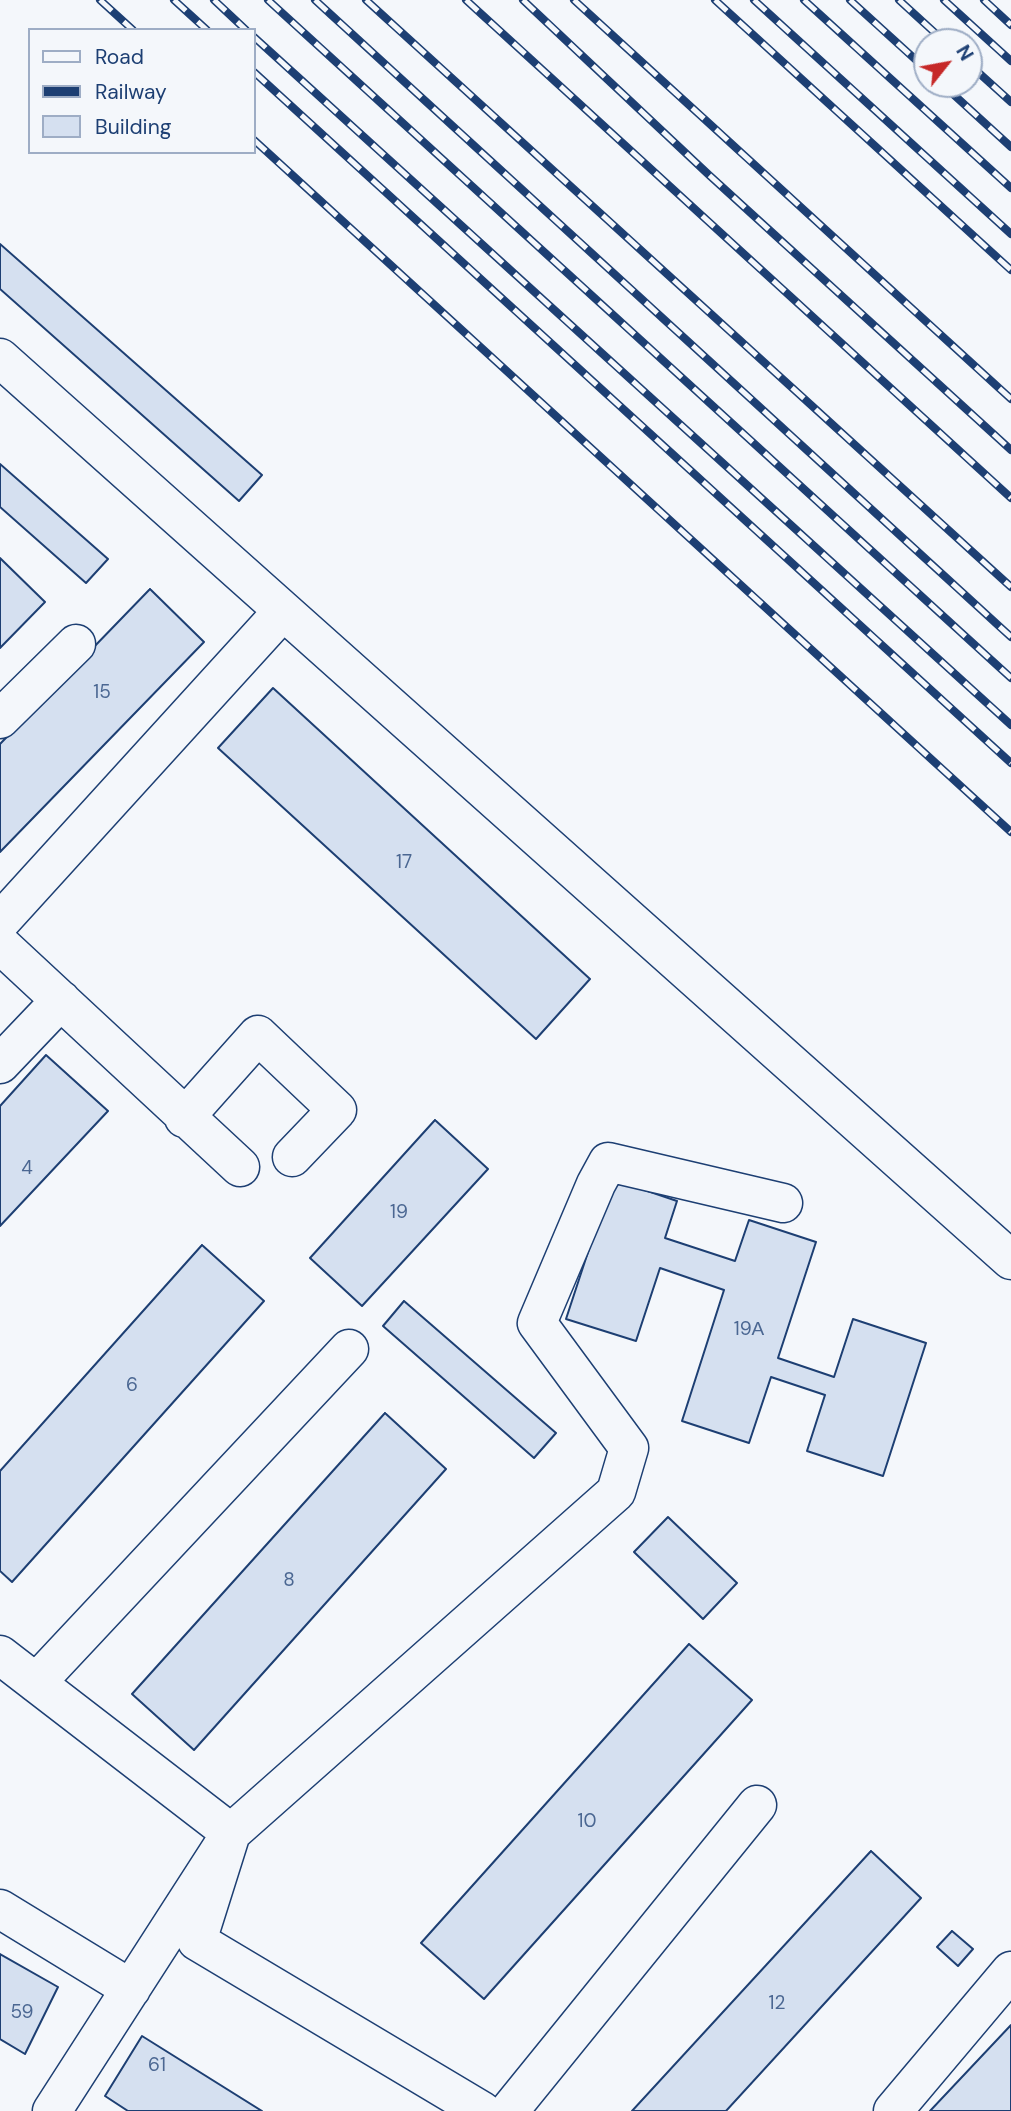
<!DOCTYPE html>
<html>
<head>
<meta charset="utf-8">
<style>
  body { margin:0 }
  #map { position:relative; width:1011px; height:2111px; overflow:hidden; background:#f4f7fb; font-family:"DM Sans",sans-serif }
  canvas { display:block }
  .legend { position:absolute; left:28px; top:28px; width:228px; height:126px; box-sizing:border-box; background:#f4f7fb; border:2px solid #9eadc5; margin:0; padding:9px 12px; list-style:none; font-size:21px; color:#1d3f73 }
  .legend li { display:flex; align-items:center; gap:14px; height:35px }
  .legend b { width:35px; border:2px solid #9eadc5 }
  .north { position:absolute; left:913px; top:28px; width:70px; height:70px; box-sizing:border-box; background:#f4f7fb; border:2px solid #9eadc5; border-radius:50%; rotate:59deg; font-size:19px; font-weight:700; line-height:28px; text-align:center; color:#1d3f73 }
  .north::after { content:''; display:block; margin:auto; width:24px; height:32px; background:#c62828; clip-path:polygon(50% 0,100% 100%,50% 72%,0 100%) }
</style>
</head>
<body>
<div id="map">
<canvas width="1011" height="2111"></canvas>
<ul class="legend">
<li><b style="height:9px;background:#f4f7fb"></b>Road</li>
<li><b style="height:9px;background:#1d3f73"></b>Railway</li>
<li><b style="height:19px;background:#d5e0f0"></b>Building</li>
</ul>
<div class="north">N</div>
</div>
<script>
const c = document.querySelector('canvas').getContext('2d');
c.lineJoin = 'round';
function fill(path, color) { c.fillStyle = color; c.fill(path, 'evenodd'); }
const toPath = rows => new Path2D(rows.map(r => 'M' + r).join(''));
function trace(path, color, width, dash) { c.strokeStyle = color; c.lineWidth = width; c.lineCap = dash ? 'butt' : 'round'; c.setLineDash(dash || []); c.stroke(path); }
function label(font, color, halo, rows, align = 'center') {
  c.font = font + ' "DM Sans",sans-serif'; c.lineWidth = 5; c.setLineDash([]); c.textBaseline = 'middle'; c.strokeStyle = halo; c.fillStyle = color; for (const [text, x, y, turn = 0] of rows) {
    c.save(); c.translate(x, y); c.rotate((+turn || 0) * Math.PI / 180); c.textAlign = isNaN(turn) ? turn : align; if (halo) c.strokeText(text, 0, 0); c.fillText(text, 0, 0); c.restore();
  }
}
const building = toPath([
  [0,244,262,475,239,501,0,289,0,244],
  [0,464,108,559,86,583,0,507,0,464],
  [0,558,45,602,0,648,0,558],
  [150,589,204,642,0,852,0,744,150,589],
  [273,688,590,979,536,1039,218,748,273,688],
  [46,1055,108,1111,0,1226,0,1106,46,1055],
  [435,1120,488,1169,362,1306,310,1258,435,1120],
  [612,1179,677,1201,665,1238,735,1261,749,1220,816,1242,778,1358,834,1377,853,1319,926,1343,883,1476,807,1451,825,1395,771,1377,749,1443,682,1421,724,1290,660,1268,636,1341,566,1319,612,1179],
  [202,1245,264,1301,12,1582,0,1571,0,1471,202,1245],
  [404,1301,556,1433,534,1458,383,1326,404,1301],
  [385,1413,446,1469,194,1750,132,1694,385,1413],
  [668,1517,737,1583,703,1619,634,1552,668,1517],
  [689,1644,752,1700,484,1999,421,1943,689,1644],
  [871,1851,921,1898,726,2111,632,2111,871,1851],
  [952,1931,973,1949,958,1966,937,1947,952,1931],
  [0,1954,58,1987,25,2054,0,2039,0,1954],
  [1011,2025,1011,2111,930,2111,1011,2025],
  [142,2036,262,2111,128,2111,105,2096,142,2036]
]);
fill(building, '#d5e0f0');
trace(building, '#1d3f73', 2);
const minor = toPath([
  [0,358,1011,1260],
  [0,719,76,644],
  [0,922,283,611],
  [0,944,240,1167],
  [0,1064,61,1000],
  [184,1118,258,1035,337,1110,292,1157],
  [0,1655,231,1833,52,2111],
  [36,1683,349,1349],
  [0,1909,131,1989],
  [482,2111,197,1941,231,1833,616,1492,629,1448,537,1323,596,1184,608,1162,783,1203],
  [509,2111,757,1805],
  [893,2111,1011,1971]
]);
trace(minor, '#1d3f73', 41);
trace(minor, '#f4f7fb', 38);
const rail = toPath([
  [100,0,133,30],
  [174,0,207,30],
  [214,0,246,30],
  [268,0,1011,678],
  [315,0,1011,637],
  [366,0,1011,587],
  [466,0,1011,498],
  [523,0,709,175,1011,450],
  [574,0,1011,399],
  [715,0,1011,270],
  [754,0,1011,234],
  [804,0,1011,188],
  [850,0,927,70],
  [899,0,945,42],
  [944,0,1011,61],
  [984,0,1011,25],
  [254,37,1011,725],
  [969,64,1011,102],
  [254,72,1011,763],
  [942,84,1011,147],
  [254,140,1011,832]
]);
trace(rail, '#1d3f73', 8);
trace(rail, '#f4f7fb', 5, [16]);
label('19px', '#4b6792', null, [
  ["15",102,693],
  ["17",404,863],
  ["4",27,1169],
  ["19",399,1213],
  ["19А",749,1330],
  ["6",132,1386],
  ["8",289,1581],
  ["10",587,1822],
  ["12",777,2004],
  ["59",22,2013],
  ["61",157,2066]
]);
</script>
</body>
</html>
